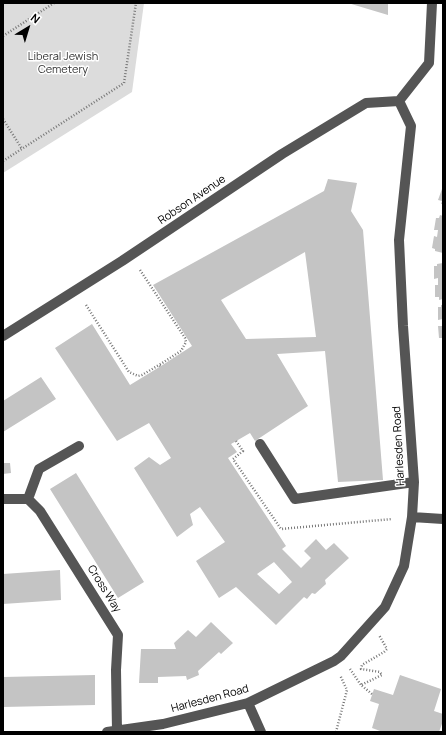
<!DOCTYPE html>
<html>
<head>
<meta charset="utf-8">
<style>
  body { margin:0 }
  #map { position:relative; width:446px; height:735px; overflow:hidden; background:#fff; font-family:Manrope,sans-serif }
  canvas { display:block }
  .frame { position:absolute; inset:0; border:4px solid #000; pointer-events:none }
  .north { position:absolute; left:8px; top:8px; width:40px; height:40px; -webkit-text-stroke:3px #fff; paint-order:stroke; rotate:38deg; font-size:11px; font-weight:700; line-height:16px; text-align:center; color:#000 }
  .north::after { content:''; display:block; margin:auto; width:14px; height:18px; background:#000; clip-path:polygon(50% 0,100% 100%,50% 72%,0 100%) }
</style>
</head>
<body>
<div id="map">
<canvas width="446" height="735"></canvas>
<div class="frame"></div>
<div class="north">N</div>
</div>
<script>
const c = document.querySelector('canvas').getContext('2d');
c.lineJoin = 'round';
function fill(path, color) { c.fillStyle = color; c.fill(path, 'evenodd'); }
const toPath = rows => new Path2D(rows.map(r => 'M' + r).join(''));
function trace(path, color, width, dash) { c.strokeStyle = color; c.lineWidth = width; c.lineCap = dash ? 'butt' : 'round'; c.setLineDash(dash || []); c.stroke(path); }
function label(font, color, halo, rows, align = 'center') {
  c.font = font + ' Manrope,sans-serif'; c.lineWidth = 3; c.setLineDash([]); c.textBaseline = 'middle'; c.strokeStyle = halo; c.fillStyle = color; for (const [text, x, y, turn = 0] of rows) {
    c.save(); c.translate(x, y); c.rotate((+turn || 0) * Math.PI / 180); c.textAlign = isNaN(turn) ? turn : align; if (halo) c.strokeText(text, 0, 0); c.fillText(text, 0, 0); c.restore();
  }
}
fill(toPath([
  [3,3,144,3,132,92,3,173]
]), '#dcdcdc');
fill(toPath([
  [348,3,388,3,388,15],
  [328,179,357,183,351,211,363,230,383,480,338,482,325,351,277,354,308,406,255,441,250,433,231,444,237,452,228,458,286,546,282,549,301,568,311,558,304,551,316,539,326,550,334,543,349,558,325,580,326,584,315,594,312,593,307,599,304,597,276,625,236,587,219,598,196,561,225,542,200,507,190,514,193,525,177,537,134,468,149,457,160,465,171,458,149,423,117,441,55,348,92,324,130,385,161,366,192,346,153,285,324,191],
  [305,252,316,337,246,339,221,300],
  [274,562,292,582,279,594,257,574],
  [442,189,443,189,443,204,441,204,442,201,438,200],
  [440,215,443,216,443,253,435,251,435,249,432,248,434,236,437,237,438,230,434,230,436,218,439,218],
  [443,263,443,299,439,300,439,297,435,297,435,285,438,285,438,278,434,279,434,266,437,266,437,264],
  [441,305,443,305,443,319,438,320,438,307,441,307],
  [438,326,443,326,443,338,439,338],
  [41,377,56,399,3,432,3,401],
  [3,463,10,463,11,473,3,474],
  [76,473,144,582,118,598,50,489],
  [60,570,61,600,3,604,3,574],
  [211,622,233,643,221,654,219,652,198,671,199,675,187,680,186,676,158,677,158,683,139,683,141,649,176,649,174,643,188,630,196,637],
  [95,675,95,705,3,707,3,677],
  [400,675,441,689,434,711,443,714,443,721,439,732,383,732,372,728,379,704,370,701,374,689,393,695]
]), '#c4c4c4');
trace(toPath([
  [3,36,54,3],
  [3,119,22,149],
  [3,161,124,83,136,3],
  [140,270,185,338,186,342,181,351,159,365],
  [86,305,129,372,138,376,142,375,159,365,161,366],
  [236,441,243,451,233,459,281,529,392,519],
  [350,669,361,685],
  [372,694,361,685,382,675,380,672,361,669,362,665,384,652,387,649,379,635],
  [336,732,347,690,340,675]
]), '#777', 2.5, [1, 2]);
trace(toPath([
  [399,101,429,63,432,3],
  [3,336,122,261,282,154,366,103,399,101],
  [260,444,295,499,414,482],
  [3,499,28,499,40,511,118,635,116,670,117,731],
  [28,499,39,469,79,446],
  [412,517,443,519],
  [248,703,261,732],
  [107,732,163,724,248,703,334,661,341,656,385,607,404,566,412,517,414,482,403,326,399,240,411,126,399,101]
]), '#555', 10);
label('11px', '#333', '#fff', [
  ["Liberal Jewish",63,57],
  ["Cemetery",63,70]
]);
label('11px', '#000', '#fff', [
  ["Robson Avenue",192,200,-34],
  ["Harlesden Road",399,446,-93],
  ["Cross Way",104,589,58],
  ["Harlesden Road",210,699,-15]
]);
</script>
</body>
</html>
